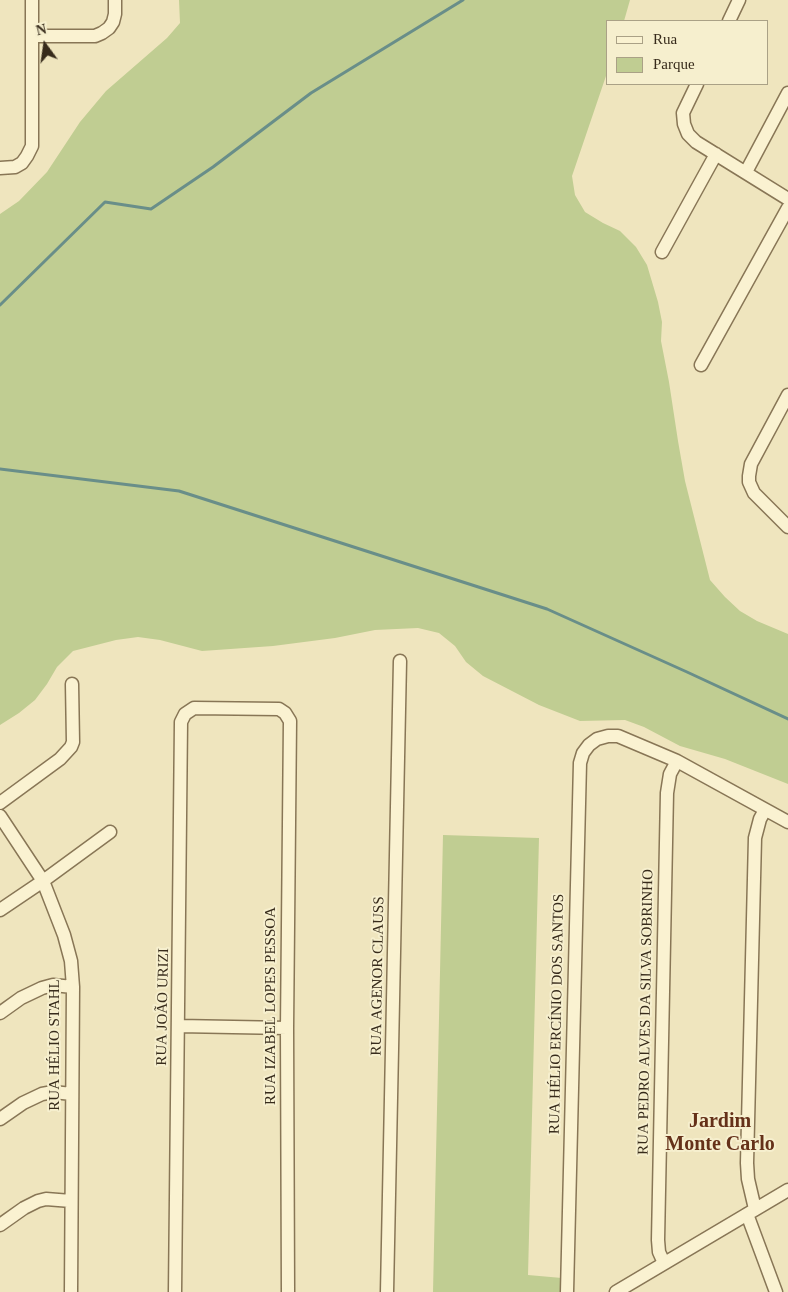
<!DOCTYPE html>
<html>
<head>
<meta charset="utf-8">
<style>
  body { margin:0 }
  #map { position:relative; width:788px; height:1292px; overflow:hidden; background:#efe5be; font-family:"Times New Roman",serif }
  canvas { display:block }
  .legend { position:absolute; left:606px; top:20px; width:162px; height:65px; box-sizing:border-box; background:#f6efce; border:1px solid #aaa186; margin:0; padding:6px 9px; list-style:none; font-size:15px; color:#372b1b }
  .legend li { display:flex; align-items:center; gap:10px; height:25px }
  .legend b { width:25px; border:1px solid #aaa186 }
  .north { position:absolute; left:20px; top:20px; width:50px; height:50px; -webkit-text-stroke:4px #f6efce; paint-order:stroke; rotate:346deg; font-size:14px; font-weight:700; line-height:20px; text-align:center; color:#372b1b }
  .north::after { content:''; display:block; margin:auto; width:18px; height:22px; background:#372b1b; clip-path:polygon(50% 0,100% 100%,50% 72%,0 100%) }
</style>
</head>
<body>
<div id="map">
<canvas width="788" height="1292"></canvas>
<ul class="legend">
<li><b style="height:6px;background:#faf2d1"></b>Rua</li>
<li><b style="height:14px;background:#c0cd92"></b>Parque</li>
</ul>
<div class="north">N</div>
</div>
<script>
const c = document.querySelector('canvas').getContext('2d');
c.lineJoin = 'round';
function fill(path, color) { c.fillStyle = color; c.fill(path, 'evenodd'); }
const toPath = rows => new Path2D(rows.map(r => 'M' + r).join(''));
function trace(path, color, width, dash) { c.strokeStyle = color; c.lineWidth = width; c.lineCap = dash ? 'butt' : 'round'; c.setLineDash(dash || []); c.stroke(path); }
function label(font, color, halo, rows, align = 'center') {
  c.font = font + ' "Times New Roman",serif'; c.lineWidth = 4; c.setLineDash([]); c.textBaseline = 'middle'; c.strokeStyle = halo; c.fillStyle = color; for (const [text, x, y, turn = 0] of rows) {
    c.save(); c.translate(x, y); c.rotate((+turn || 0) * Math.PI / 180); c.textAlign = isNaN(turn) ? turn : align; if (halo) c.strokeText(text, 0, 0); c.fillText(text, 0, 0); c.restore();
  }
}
fill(toPath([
  [179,0,630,0,624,21,607,21,607,73,572,176,575,195,585,212,603,223,620,231,636,247,647,265,658,302,662,322,661,341,669,382,678,441,685,481,710,580,725,597,740,611,757,621,788,634,788,784,725,759,680,746,644,727,625,720,580,721,539,705,483,676,466,662,455,646,439,633,418,628,375,630,335,638,273,646,202,651,160,640,138,637,116,640,73,651,57,667,47,684,35,700,19,713,0,725,0,214,19,201,47,172,80,122,106,91,167,38,180,23],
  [443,835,539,838,528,1275,562,1278,561,1292,433,1292]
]), '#c0cd92');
trace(toPath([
  [0,305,105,202,151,209,213,167,311,93,463,0],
  [0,469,179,491,547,609,687,672,788,719]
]), '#698e89', 3);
const minor = toPath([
  [729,21,739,0],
  [32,36,95,36,102,33,109,28,113,22,115,14,115,0],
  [697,84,683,113,684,124,688,134,696,142,788,199],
  [0,168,15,167,22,163,27,156,32,146,32,0],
  [746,172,788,93],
  [662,252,716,154],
  [701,365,788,208],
  [788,395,751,464,749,476,749,482,754,493,788,527],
  [0,803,60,759,71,747,73,742,72,684],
  [0,816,43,881,64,935,71,961,73,987,71,1292],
  [0,910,43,881,110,832],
  [0,1013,21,998,42,988,53,985,73,987],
  [179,1026,287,1028],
  [0,1119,23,1103,42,1094,53,1092,72,1094],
  [755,1209,748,1179,747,1163,755,838,760,819,765,810],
  [747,1214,776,1292],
  [0,1225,24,1208,38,1201,46,1199,71,1201],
  [664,1263,659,1252,658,1240,667,793,670,774,677,761],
  [175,1292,181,722,185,714,194,708,279,709,285,713,290,721,287,1028,288,1292],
  [387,1292,400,661],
  [567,1292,580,763,583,753,589,745,597,739,608,736,618,736,677,761,788,822],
  [616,1292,788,1190]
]);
trace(minor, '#887656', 15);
trace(minor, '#faf2d1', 12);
label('15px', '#372b1b', '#f6efce', [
  ["RUA AGENOR CLAUSS",378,976,-89],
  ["RUA IZABEL LOPES PESSOA",271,1006,-90],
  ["RUA JOÃO URIZI",163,1007,-89],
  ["RUA PEDRO ALVES DA SILVA SOBRINHO",646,1012,-89],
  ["RUA HÉLIO ERCÍNIO DOS SANTOS",557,1014,-89],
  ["RUA HÉLIO STAHL",55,1045,-90]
]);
label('bold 20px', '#653119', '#f6efce', [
  ["Jardim",720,1122],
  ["Monte Carlo",720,1145]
]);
</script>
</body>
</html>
